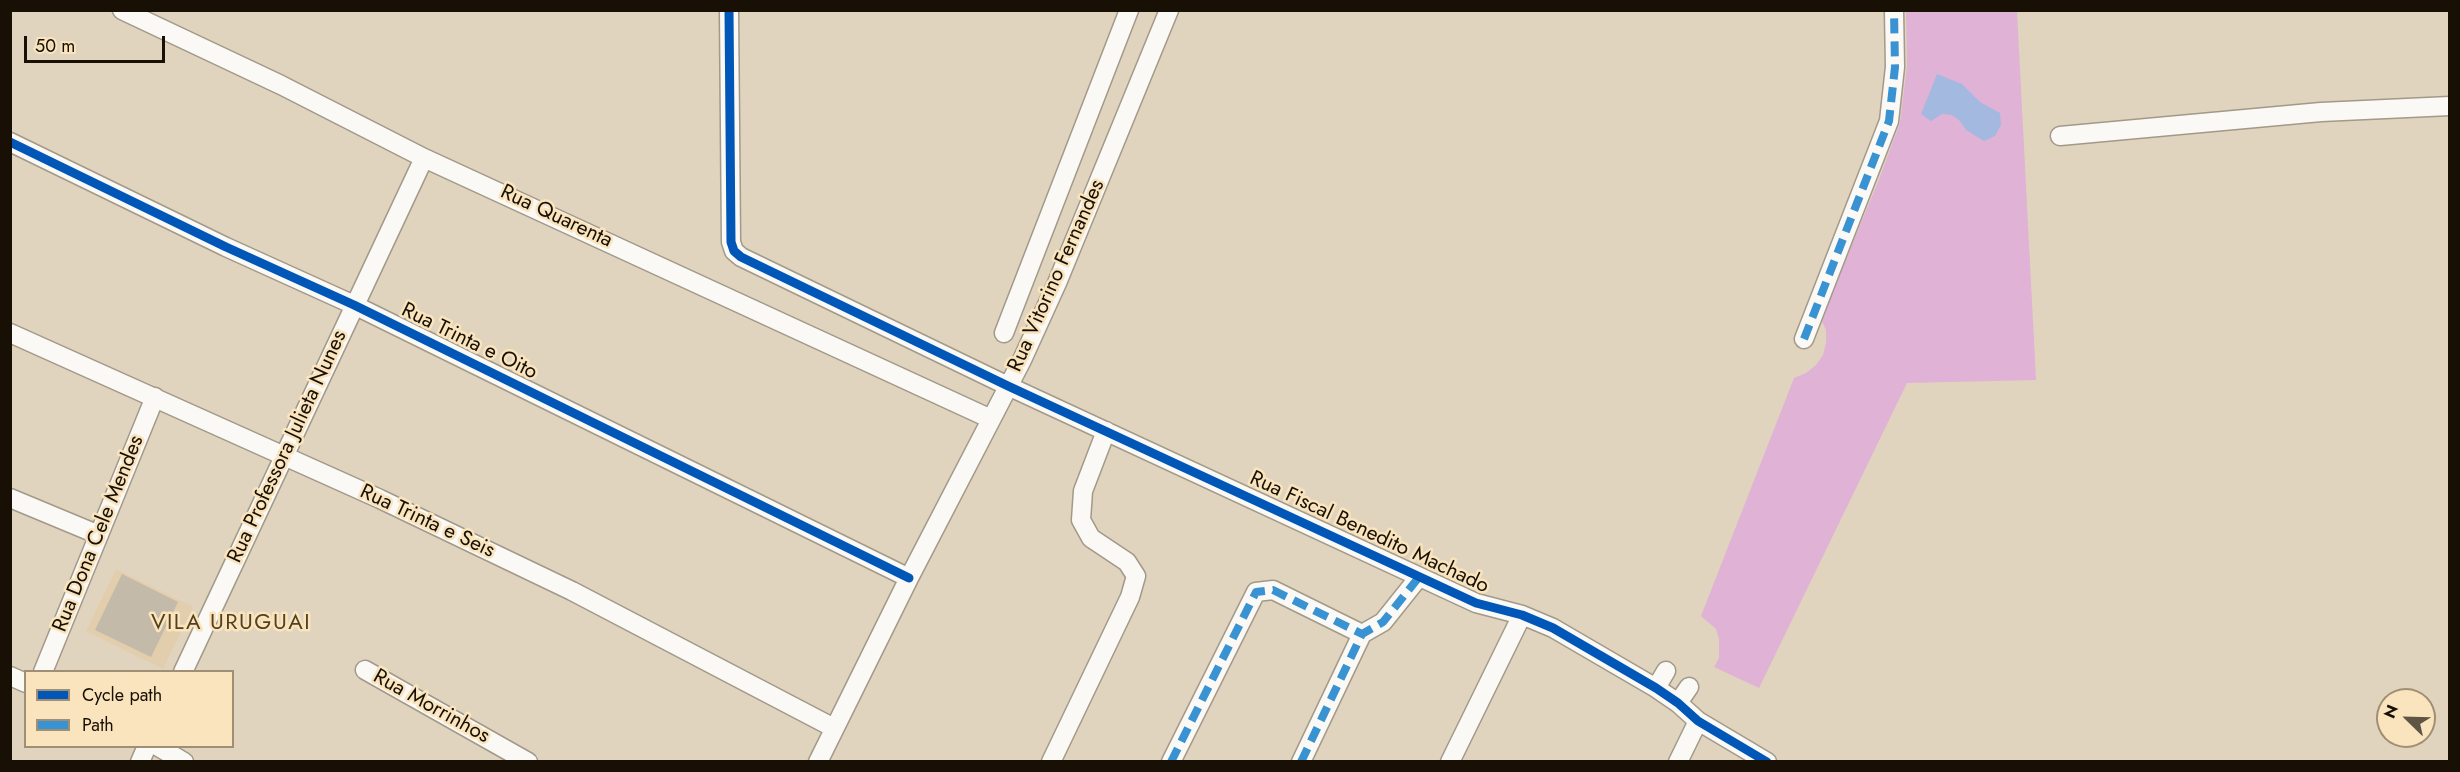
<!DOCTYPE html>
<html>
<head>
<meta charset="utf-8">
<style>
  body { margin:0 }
  #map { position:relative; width:2460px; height:772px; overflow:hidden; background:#e0d4be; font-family:Jost,sans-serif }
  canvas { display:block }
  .frame { position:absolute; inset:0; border:12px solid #181004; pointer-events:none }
  .legend { position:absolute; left:24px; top:670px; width:210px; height:78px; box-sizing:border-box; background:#fae4be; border:2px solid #a08f74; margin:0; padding:8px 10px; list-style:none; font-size:18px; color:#181004 }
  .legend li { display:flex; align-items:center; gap:12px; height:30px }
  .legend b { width:30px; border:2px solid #a08f74 }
  .north { position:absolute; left:2376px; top:688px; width:60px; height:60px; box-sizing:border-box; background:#fae4be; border:2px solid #a08f74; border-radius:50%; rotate:293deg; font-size:16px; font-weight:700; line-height:24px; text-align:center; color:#181004 }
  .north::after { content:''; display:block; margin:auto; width:21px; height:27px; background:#5e5545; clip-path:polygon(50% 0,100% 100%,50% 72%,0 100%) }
  .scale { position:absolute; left:24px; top:36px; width:141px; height:27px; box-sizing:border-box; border:3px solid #181004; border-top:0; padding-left:8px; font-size:18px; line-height:21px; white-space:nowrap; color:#181004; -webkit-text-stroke:4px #fae4be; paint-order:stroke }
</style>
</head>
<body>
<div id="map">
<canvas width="2460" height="772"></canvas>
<div class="frame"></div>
<ul class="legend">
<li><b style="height:8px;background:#0057b8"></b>Cycle path</li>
<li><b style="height:8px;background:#3992d1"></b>Path</li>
</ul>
<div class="north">N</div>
<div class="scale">50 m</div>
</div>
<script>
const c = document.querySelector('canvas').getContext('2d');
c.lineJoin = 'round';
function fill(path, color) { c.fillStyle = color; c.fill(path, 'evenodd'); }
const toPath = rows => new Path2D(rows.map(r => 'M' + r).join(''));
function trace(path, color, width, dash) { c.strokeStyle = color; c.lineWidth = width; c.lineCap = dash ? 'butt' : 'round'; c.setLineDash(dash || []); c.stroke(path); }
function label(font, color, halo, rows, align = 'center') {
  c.font = font + ' Jost,sans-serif'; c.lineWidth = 5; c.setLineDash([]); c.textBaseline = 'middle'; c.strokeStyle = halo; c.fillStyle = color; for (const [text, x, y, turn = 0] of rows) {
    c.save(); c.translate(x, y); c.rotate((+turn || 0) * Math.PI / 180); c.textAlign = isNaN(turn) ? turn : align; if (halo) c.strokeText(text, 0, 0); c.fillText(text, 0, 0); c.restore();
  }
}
fill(toPath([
  [116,569,193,607,163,669,86,631]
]), '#e2ceac');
fill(toPath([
  [1906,11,2017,11,2036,380,1907,383,1759,688,1714,667,1719,658,1719,639,1716,629,1701,616,1794,378,1806,373,1816,365,1823,355,1826,343,1826,330,1821,319,1878,182,1900,123,1907,66]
]), '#dfb2d6');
fill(toPath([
  [1937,74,1962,84,1980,102,2000,113,2001,125,1995,136,1984,141,1966,130,1960,121,1952,115,1942,114,1931,121,1921,114]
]), '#a4b9e0');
fill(toPath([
  [122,574,178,602,151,657,95,630]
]), '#c3baa9');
const minor = toPath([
  [122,10,281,85,424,158,991,419],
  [729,10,731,242,734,251,741,257,1008,386,1476,603,1522,615,1553,628,1656,688,1678,703,1698,721,1767,762],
  [2060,136,2321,112,2450,106],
  [10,142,226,247,354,305,909,578],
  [10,333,380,499,572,591,834,728],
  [1004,333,1129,10],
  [1804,339,1889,121,1895,67,1894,10],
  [10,498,99,535],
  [365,670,528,762],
  [43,672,155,397],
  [183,672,424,158],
  [10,676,26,683],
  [1656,688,1666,671],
  [1678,703,1689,687],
  [157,746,184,762],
  [140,762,147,746],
  [818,762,909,578,1022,360,1057,283,1169,10],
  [1051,762,1130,597,1136,576,1127,562,1091,538,1081,520,1083,491,1106,431],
  [1171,762,1256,592,1273,590,1362,634],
  [1301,762,1362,634,1383,622,1419,577],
  [1450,762,1522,615],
  [1678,762,1698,721]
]);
trace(minor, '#a29989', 21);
trace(minor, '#faf9f5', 18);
trace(toPath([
  [1804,339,1889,121,1895,67,1894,10],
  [1171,762,1256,592,1273,590,1362,634],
  [1301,762,1362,634,1383,622,1419,577]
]), '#3992d1', 8, [15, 8]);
trace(toPath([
  [729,10,731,242,734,251,741,257,1008,386,1476,603,1522,615,1553,628,1656,688,1678,703,1698,721,1767,762],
  [10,142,226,247,354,305,909,578]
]), '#0057b8', 9);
label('21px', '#181004', '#fae4be', [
  ["Rua Quarenta",556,217,25],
  ["Rua Vitorino Fernandes",1057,276,-66],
  ["Rua Trinta e Oito",469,342,26],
  ["Rua Professora Julieta Nunes",288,447,-65],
  ["Rua Trinta e Seis",427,522,25],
  ["Rua Fiscal Benedito Machado",1369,533,25],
  ["Rua Dona Cele Mendes",99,534,-68],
  ["Rua Morrinhos",431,707,29]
]);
c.letterSpacing = '1.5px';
label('22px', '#52401e', '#fae4be', [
  ["VILA URUGUAI",231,624]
]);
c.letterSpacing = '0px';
</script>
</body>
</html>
